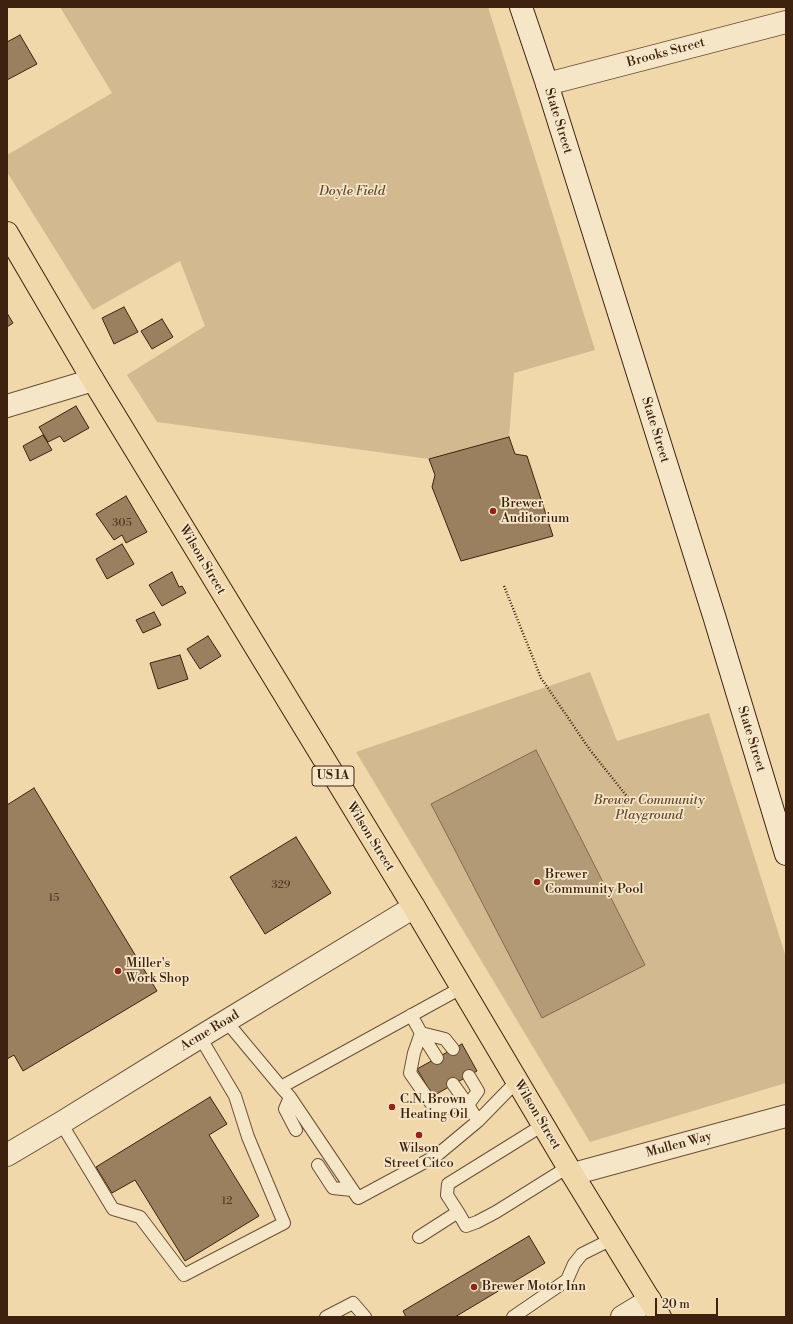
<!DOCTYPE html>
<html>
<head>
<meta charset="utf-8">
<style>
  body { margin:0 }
  #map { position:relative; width:793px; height:1324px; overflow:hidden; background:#f0d8ab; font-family:"Libre Bodoni",serif }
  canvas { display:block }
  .frame { position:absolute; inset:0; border:8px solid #3e210f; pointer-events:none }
  .scale { position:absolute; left:655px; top:1298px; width:63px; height:18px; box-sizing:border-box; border:2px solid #3e210f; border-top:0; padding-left:5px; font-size:12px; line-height:14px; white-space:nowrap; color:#3e210f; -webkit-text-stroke:3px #f5e6c8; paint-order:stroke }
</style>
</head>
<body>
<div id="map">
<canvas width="793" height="1324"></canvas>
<div class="frame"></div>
<div class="scale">20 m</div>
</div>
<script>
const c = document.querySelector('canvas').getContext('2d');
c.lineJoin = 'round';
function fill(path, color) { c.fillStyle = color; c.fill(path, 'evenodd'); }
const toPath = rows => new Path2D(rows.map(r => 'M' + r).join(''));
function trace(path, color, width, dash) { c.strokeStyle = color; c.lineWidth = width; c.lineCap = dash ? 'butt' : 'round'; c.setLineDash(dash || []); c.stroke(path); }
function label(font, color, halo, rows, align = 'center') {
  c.font = font + ' "Libre Bodoni",serif'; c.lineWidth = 3.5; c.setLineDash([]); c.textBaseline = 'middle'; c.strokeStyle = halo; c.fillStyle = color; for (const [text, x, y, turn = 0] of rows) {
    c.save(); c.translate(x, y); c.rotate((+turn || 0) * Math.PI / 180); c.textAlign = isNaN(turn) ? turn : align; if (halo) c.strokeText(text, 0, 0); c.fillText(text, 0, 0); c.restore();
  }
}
fill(toPath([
  [60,7,488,7,595,350,514,373,509,437,429,459,157,422,127,375,205,326,180,261,93,310,7,172,7,155,112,93],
  [590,672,617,741,709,713,786,957,786,1083,590,1142,356,752]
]), '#d2b990');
const water = toPath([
  [536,750,645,965,542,1018,431,804,536,750]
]);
fill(water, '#b39a76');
trace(water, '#846a4d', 1);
const building = toPath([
  [20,35,37,64,7,80,7,42,20,35],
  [124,307,138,332,114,344,102,318,124,307],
  [7,313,13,323,7,327,7,313],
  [162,319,173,337,152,349,141,331,162,319],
  [76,406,89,428,64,442,60,436,48,442,39,427,76,406],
  [43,435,52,450,30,461,23,446,43,435],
  [509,437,515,454,527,456,553,536,461,561,432,487,435,475,429,459,509,437],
  [126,496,147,532,126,543,122,535,114,540,96,514,126,496],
  [122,544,134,564,107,579,96,559,122,544],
  [172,572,179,587,182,586,186,593,162,606,149,585,172,572],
  [154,612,161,625,143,633,136,620,154,612],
  [208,636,221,656,200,669,187,649,208,636],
  [180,655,188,679,158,689,150,663,180,655],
  [34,788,157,991,23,1071,14,1055,7,1059,7,805,34,788],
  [296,837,331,893,265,934,230,877,296,837],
  [462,1044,477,1071,433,1096,417,1069,462,1044],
  [210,1097,227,1124,209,1135,259,1216,185,1261,135,1180,112,1193,96,1167,210,1097],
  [529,1236,545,1263,455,1317,406,1317,403,1311,529,1236]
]);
fill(building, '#9b8060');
trace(building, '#3e210f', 1);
const lane = toPath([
  [411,1015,421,1033,437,1058],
  [226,1021,281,1087,461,988],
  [469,1076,478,1091,468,1105,478,1121],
  [453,1084,468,1105,435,1109,410,1073,414,1053,421,1033,445,1039,453,1049],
  [281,1087,290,1097,358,1198,436,1156,478,1121,517,1081],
  [290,1097,285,1109,296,1130],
  [61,1123,113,1209,140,1217,184,1275,284,1223,248,1137,235,1096,200,1037],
  [543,1125,448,1184,447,1195,458,1212,466,1226,477,1222,496,1212,568,1167],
  [318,1165,333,1188,352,1190],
  [419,1237,458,1212],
  [326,1317,353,1303,365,1317],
  [513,1317,567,1280,574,1264,582,1254,612,1239]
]);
const street = toPath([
  [547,84,786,22],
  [7,406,93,380],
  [7,1155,61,1123,200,1037,414,907],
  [573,1174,786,1116],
  [622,1317,650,1300]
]);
const secondary = toPath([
  [521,7,547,84,715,619,786,854]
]);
const primary = toPath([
  [7,233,93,380,414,907,568,1167,660,1317]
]);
trace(lane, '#6a4f36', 14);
trace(street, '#6a4f36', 24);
trace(secondary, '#3e210f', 24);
trace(primary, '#3e210f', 24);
trace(toPath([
  [504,586,541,678,590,750,633,804]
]), '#3e210f', 2.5, [1, 2]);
trace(lane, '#f5e6c8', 12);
trace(street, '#f5e6c8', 22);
trace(secondary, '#f5e6c8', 22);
trace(primary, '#f0d8ab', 22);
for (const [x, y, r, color] of [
  [493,511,4,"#8f2418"],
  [537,882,4,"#8f2418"],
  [118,971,4,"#8f2418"],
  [392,1107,4,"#8f2418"],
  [419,1135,4,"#8f2418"],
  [474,1287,4,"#8f2418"]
]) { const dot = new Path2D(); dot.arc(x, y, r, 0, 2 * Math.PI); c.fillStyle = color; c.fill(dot); trace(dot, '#f5e6c8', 1.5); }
label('11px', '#553923', null, [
  ["305",122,523],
  ["329",281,885],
  ["15",54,898],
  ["12",227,1201]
]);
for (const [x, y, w] of [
  [333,776,42]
]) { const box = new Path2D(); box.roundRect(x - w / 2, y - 10, w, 20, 3); c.fillStyle = '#f5e6c8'; c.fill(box); trace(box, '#3e210f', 1); }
label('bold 12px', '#3e210f', null, [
  ["US 1A",333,776]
]);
label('13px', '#3e210f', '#f5e6c8', [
  ["Brooks Street",666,53,-15],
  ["State Street",558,121,73],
  ["State Street",655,430,73],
  ["Wilson Street",202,560,59],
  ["State Street",751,739,73],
  ["Wilson Street",370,837,58],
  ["Acme Road",210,1031,-31],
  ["Wilson Street",537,1115,59],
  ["Mullen Way",679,1145,-15]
]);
label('italic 13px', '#63472f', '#f5e6c8', [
  ["Doyle Field",352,192],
  ["Brewer Community",649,801],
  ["Playground",649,816]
]);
label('13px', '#3e210f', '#f5e6c8', [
  ["Brewer",501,504],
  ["Auditorium",501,519],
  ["Brewer",545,875],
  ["Community Pool",545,890],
  ["Miller's",126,964],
  ["Work Shop",126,979],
  ["C.N. Brown",400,1100],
  ["Heating Oil",400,1115],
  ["Wilson",419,1149,"center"],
  ["Street Citco",419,1164,"center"],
  ["Brewer Motor Inn",482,1287]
], 'left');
</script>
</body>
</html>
